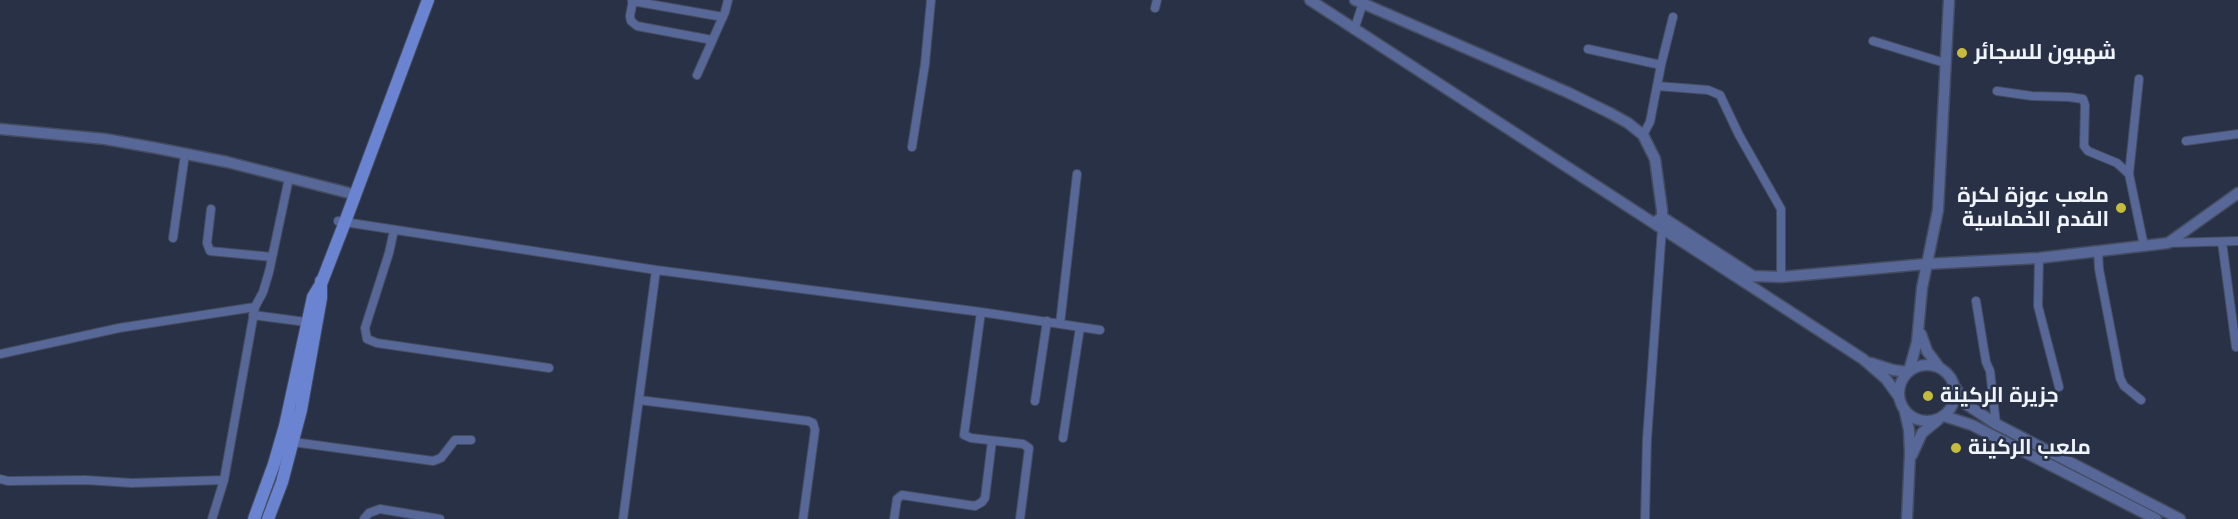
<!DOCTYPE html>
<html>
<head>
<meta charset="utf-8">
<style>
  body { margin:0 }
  canvas { display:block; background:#293147 }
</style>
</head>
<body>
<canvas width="2238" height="519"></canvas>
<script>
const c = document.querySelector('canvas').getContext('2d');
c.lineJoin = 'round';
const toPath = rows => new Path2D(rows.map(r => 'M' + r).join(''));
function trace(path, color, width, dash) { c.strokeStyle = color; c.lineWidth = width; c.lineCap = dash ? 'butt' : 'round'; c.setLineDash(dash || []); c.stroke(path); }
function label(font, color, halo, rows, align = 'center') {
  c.font = font + ' "Open Sans",Cairo,sans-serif'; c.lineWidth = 5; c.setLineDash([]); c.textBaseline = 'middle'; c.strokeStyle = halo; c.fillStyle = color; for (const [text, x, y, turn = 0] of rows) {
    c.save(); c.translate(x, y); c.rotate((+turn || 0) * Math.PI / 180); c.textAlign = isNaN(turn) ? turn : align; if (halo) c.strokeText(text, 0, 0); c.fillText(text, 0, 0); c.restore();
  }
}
const minor = toPath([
  [633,0,630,16,631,21,637,26,712,40],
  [632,1,723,17],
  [1155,8,1157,0],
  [1354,30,1364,0],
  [1873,41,1945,63],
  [1588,49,1661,65],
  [697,75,725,12,728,0],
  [1657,86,1708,90,1720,95,1739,135,1781,209,1781,277],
  [1997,91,2032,96,2069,97,2083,99,2085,105,2084,146,2088,151,2117,163,2129,174,2144,246],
  [1643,135,1650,122,1661,65,1673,17],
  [2186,141,2238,134],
  [912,147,925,64,931,0],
  [2129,174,2139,79],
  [211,209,207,243,210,251,272,257],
  [338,221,656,270,981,312,1100,330],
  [394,230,389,253,365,328,367,339,377,343,549,368],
  [173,238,185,154],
  [2222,242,2236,347],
  [2168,243,2238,241],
  [2098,252,2099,269,2120,378,2124,386,2141,400],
  [2039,258,2038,306,2059,387],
  [1976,301,1986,362,1990,371,1996,424],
  [255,307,263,292,269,272,289,178],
  [981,312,964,435,971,438,1023,444,1029,448,1020,519],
  [253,315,306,322],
  [1060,324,1077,174],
  [0,354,119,328,255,307,224,480,212,519],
  [639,400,808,421,813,423,815,430,803,519],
  [1035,401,1047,321],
  [1063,438,1080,327],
  [293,442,433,461,441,458,455,440,471,440],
  [0,479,8,481,85,480,132,483,224,480],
  [364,519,369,513,380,509,440,519],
  [623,519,656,270],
  [894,519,897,499,902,495,975,506,982,502,985,498,992,441],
  [1645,519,1647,439,1662,228]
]);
const tertiary = toPath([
  [1310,0,1863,359,1886,379,1899,397],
  [1355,0,1569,93,1610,113,1628,123,1643,135,1655,159,1662,210,1662,217,1654,223],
  [0,129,105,139,156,148,227,162,349,193],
  [1662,217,1753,276],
  [1738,278,1753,276,1781,277,1926,264,2039,258,2168,243,2238,193],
  [1921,334,1927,351,1939,367],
  [1871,363,1893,370,1908,372],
  '1899 393a28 28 0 1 1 56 0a28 28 0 1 1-56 0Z',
  [1909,371,1917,342,1922,288,1938,210,1949,0],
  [1955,387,1966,404,1996,424,2180,519],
  [1905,412,1909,430,1910,453,1907,519],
  [1944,416,1972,425,2007,443,2156,519],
  [1912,455,1922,433,1938,420]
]);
const secondary = toPath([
  [254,519,274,464,285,426,313,297,321,284,345,222,428,0],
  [268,519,282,482,301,410,321,298,321,281]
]);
trace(minor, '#454c60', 10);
trace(tertiary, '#454c60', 13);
trace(secondary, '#454c60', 14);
trace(minor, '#566798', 8);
trace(tertiary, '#566798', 10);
trace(secondary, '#6a84d1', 12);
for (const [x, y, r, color] of [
  [1962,53,6,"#c6bc3c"],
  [2121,208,6,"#c6bc3c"],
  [1928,396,6,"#c6bc3c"],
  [1956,448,6,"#c6bc3c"]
]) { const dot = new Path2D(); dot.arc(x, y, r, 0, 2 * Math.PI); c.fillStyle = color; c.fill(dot); trace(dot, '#293147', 2); }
label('bold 21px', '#f0f4fd', '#293147', [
  ["شهبون للسجائر",1974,53],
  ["ملعب عوزة لكرة",2109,196,"right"],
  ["الفدم الخماسية",2109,220,"right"],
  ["جزيرة الركينة",1940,396],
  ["ملعب الركينة",1968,448]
], 'left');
</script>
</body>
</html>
